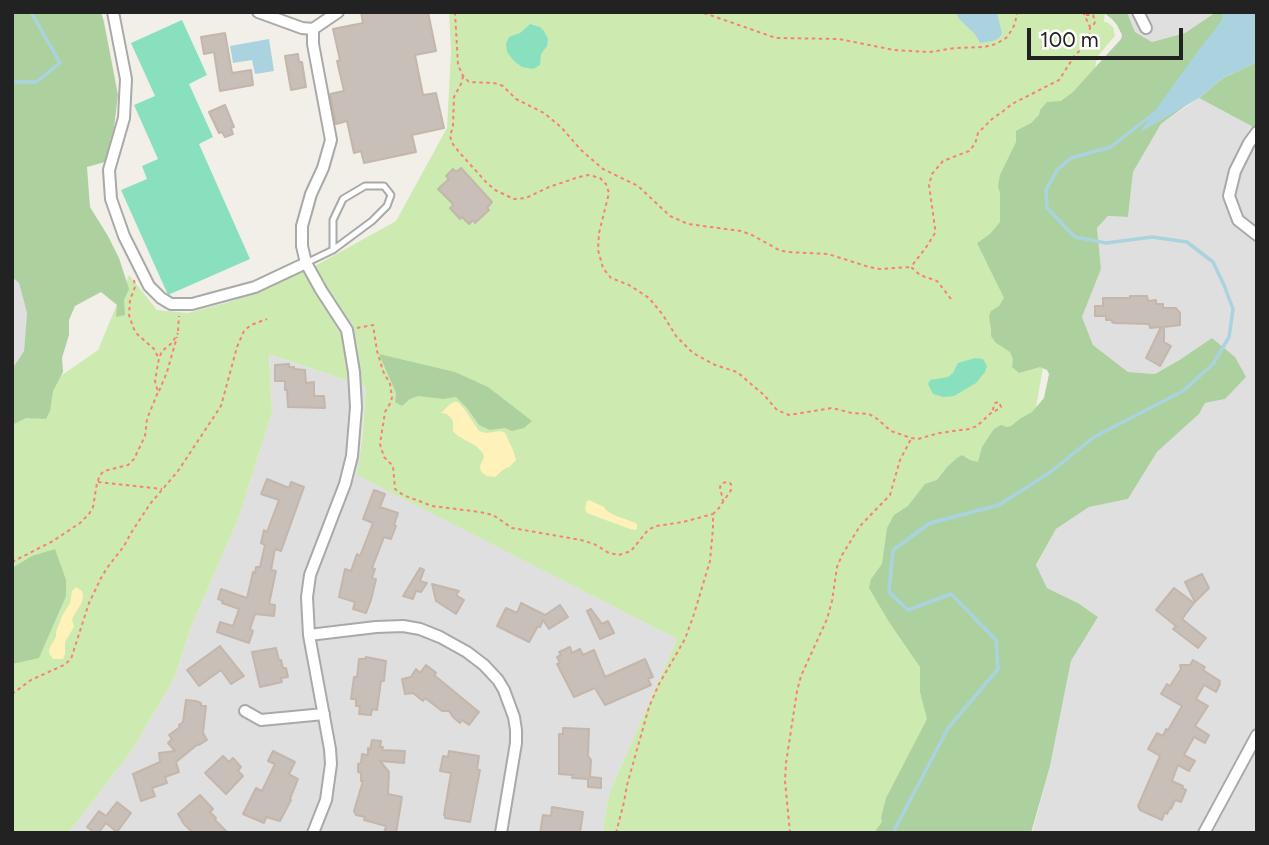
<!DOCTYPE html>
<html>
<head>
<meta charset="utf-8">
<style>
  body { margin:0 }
  #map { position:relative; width:1269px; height:845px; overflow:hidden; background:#f2efe9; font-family:Figtree,sans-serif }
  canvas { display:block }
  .frame { position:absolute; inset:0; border:14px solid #222; pointer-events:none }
  .scale { position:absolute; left:1027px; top:28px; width:156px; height:32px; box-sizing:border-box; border:4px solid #222; border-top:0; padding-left:9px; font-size:21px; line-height:24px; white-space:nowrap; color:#222; -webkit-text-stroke:5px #fff; paint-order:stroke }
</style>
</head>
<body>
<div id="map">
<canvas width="1269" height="845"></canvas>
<div class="frame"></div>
<div class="scale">100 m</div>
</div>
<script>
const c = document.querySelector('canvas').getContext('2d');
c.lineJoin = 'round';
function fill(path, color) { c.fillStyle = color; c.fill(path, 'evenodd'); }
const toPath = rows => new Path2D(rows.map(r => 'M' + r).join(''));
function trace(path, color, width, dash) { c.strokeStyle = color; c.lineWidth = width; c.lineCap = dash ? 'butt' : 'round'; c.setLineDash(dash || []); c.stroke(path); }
fill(toPath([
  [1127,12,1216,12,1185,33,1152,42,1135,32],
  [1199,98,1257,129,1257,833,1032,833,1050,766,1071,661,1098,617,1078,603,1047,588,1036,566,1056,529,1089,507,1128,499,1157,452,1199,414,1205,403,1225,399,1181,359,1155,374,1128,372,1093,345,1082,317,1101,269,1097,228,1108,216,1128,217,1133,172,1161,124],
  [12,277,19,283,27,313,24,351,12,369],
  [269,354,366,387,358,475,677,639,609,794,602,833,68,833,130,753,174,679,191,627,239,517,272,412]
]), '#e0dfdf');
fill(toPath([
  [449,12,1105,12,1104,22,1107,22,1113,27,1115,36,1097,57,962,833,602,833,609,794,677,639,357,475,362,440,366,387,269,354,272,412,239,517,191,627,174,679,130,753,68,833,12,833,12,410,98,350,129,275,157,310,188,313,236,300,313,267,396,221,447,128,451,52]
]), '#cdebb0');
fill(toPath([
  [12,12,101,12,104,22,118,95,114,128,105,162,87,167,90,207,108,236,119,258,129,289,124,300,125,315,116,317,117,305,101,292,75,306,69,320,69,335,62,358,63,372,53,391,50,411,46,419,26,418,12,425,12,369,24,351,27,313,19,283,12,277],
  [1103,12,1127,12,1135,32,1152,42,1185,33,1216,12,1231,12,1192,101,1161,124,1133,172,1128,217,1108,216,1097,228,1101,269,1082,317,1093,345,1128,372,1155,374,1181,359,1212,338,1235,357,1246,377,1225,399,1205,403,1199,414,1157,452,1128,499,1089,507,1056,529,1036,565,1047,588,1078,603,1098,617,1071,661,1050,766,1031,833,876,833,876,830,882,822,881,818,886,798,927,719,920,692,920,667,889,622,869,588,871,579,882,564,887,528,894,515,908,506,925,484,937,480,947,467,957,458,962,455,970,460,978,462,982,447,994,429,1001,425,1007,427,1011,426,1021,418,1032,412,1044,398,1049,374,1047,370,1040,367,1019,373,1012,367,1013,359,1010,352,996,343,991,336,991,330,989,316,991,311,999,306,1004,298,977,243,990,234,1000,222,1000,193,998,186,1000,175,1016,142,1016,131,1031,123,1039,115,1040,110,1047,102,1061,101,1073,92,1121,39,1122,35,1117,25,1112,19],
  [1257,62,1257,129,1199,98,1223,78],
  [379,354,455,372,488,387,532,421,524,428,512,431,505,428,490,430,479,425,467,408,456,397,443,399,418,396,410,399,402,406,395,402,396,393],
  [55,549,66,580,66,596,39,658,12,664,12,568,32,556]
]), '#add19e');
fill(toPath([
  [454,402,458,402,465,410,479,431,486,433,501,431,505,433,513,450,516,460,509,467,504,469,495,477,487,476,481,472,480,466,484,457,483,453,476,446,458,436,453,431,453,421,450,417,447,414,441,413,449,405],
  [589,500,604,507,607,511,616,516,636,523,637,525,637,529,635,530,630,529,587,513,585,508,587,501],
  [76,587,82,591,83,596,82,602,72,619,74,627,65,642,65,654,63,659,53,659,49,653,50,647,56,637,56,632,62,616,70,603,72,591]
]), '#fff1ba');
fill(toPath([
  [182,20,207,75,189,84,213,137,199,144,250,259,168,295,121,190,147,179,142,166,158,159,134,105,155,96,131,43],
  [530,24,540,27,544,31,548,39,547,46,541,54,540,65,533,69,522,67,514,61,507,52,506,44,509,37,520,33],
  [975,358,983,359,987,366,985,372,976,383,954,396,943,397,933,394,928,384,930,380,948,377,953,373,958,363]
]), '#88e0be');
fill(toPath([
  [955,12,997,12,1002,34,998,39,993,41,980,43,975,34,960,20],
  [1223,12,1257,12,1257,62,1223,78,1199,98,1139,133,1198,51,1222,20],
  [269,39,274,71,255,74,252,60,233,63,230,46]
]), '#aad3df');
trace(toPath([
  [12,82,36,82,60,63,31,12],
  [894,833,895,829,948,728,998,669,996,640,951,594,908,610,889,592,893,550,930,523,999,505,1049,473,1094,437,1183,391,1213,364,1229,337,1233,309,1224,285,1213,262,1187,242,1152,237,1106,243,1075,237,1047,208,1046,190,1057,170,1071,158,1111,147,1154,113]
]), '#aad3df', 3.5);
const building = toPath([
  [361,12,428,12,436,51,415,55,423,95,436,93,444,128,412,135,416,152,364,163,361,151,354,153,347,121,336,124,330,94,344,91,337,61,340,60,333,29,363,23,361,12],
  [225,33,232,73,251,70,253,85,220,91,214,52,204,54,201,37,225,33],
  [298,54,299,62,302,62,306,87,291,90,285,56,298,54],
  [225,105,234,127,231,128,233,134,225,137,222,132,219,133,209,112,225,105],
  [461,168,492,202,487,208,489,210,475,223,473,220,469,224,462,217,460,219,450,208,453,206,452,203,438,189,449,179,446,176,453,169,456,172,461,168],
  [1130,296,1147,296,1148,301,1156,300,1156,304,1163,304,1163,308,1176,308,1180,313,1180,325,1164,327,1164,342,1171,346,1160,366,1146,358,1161,327,1150,328,1149,324,1114,323,1112,322,1112,320,1106,320,1106,316,1095,316,1095,306,1103,306,1103,298,1130,298,1130,296],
  [289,364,289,367,294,367,294,369,305,370,306,383,314,382,314,396,324,396,325,408,288,407,287,390,285,390,285,381,275,381,275,365,289,364],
  [267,479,289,488,291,482,304,487,281,551,275,549,271,570,276,571,269,604,275,605,274,616,255,614,250,629,253,631,249,643,217,632,220,622,233,626,239,609,222,603,223,601,218,599,221,589,247,598,253,572,255,573,256,567,260,567,265,545,261,543,264,530,267,532,279,500,261,494,267,479],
  [374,490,385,494,380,507,398,513,394,525,396,526,391,539,384,537,372,568,375,569,372,578,376,579,371,600,366,613,353,609,355,602,339,597,345,569,351,571,357,554,360,556,373,523,363,519,374,490],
  [420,568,424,570,420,581,427,583,421,592,416,591,413,599,403,596,420,568],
  [1202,574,1209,588,1195,602,1185,582,1202,574],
  [432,584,459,591,456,595,464,600,456,614,436,601,432,584],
  [1174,588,1194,603,1182,619,1206,638,1198,648,1173,629,1176,626,1156,610,1174,588],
  [521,603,545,615,560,605,568,617,549,629,543,620,540,627,538,626,529,642,497,626,506,608,517,613,521,603],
  [591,609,602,624,608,621,614,633,600,639,587,611,591,609],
  [220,646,244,676,231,684,221,670,199,686,187,670,220,646],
  [570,647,572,653,580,649,583,655,594,650,605,677,645,659,653,677,648,679,651,685,605,705,595,688,574,697,557,664,560,663,557,657,561,655,559,652,570,647],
  [276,648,279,660,281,660,283,668,286,668,288,677,281,678,282,682,260,687,252,652,276,648],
  [366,657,386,661,384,681,381,681,377,710,372,709,371,715,359,714,360,706,356,706,356,699,351,699,354,677,357,677,359,659,365,659,366,657],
  [1193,660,1205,667,1203,670,1220,681,1219,684,1220,684,1216,692,1204,685,1196,699,1208,706,1195,726,1209,735,1205,743,1194,737,1184,755,1195,761,1189,771,1178,765,1172,781,1183,786,1182,788,1186,790,1181,802,1175,800,1171,809,1170,808,1167,814,1165,812,1162,820,1140,810,1138,806,1160,756,1148,749,1157,733,1163,736,1166,729,1168,730,1182,706,1161,694,1167,684,1170,686,1181,669,1180,665,1190,665,1193,660],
  [426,665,434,671,436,673,434,675,479,712,469,725,462,720,460,723,453,717,449,711,442,711,425,698,423,701,413,693,405,694,402,679,411,677,416,669,420,673,426,665],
  [186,700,196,701,201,703,201,706,206,706,203,733,207,740,199,745,198,744,176,762,179,772,165,777,167,783,152,788,155,796,141,801,133,774,160,762,159,753,175,751,168,743,172,739,169,735,180,727,179,725,183,722,186,700],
  [563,728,589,729,588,756,591,760,590,777,601,778,601,788,588,787,588,779,572,778,573,775,559,774,559,734,563,734,563,728],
  [372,740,381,741,380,747,383,747,382,750,405,751,404,763,380,761,389,772,388,794,402,797,396,833,384,833,386,826,364,820,365,817,356,815,354,811,363,781,361,781,361,773,358,772,358,764,361,763,362,754,368,755,368,748,370,750,372,740],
  [273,751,295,762,289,774,298,779,290,799,291,800,280,821,266,817,264,823,243,814,256,788,262,791,275,764,268,761,273,751],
  [449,751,479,756,477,769,480,770,470,822,445,818,445,815,444,815,451,773,440,771,443,756,448,757,449,751],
  [223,756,229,762,233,758,241,767,238,771,243,776,226,794,205,773,223,756],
  [200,795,213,809,210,812,216,818,215,820,228,833,193,833,184,824,178,814,200,795],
  [117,802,131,813,117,832,106,823,98,833,95,833,87,827,99,811,106,816,117,802],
  [552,807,583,812,580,833,540,833,543,815,551,816,552,807]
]);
fill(building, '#c7bfb8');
trace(building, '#c4b6ab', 2);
const lane = toPath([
  [306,263,333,250,372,221,387,206,391,195,384,186,365,186,343,199,333,220,333,250]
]);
const street = toPath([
  [113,12,126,79,124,118,109,170,111,199,124,236,149,286,161,298,171,304,192,304,255,287,306,263],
  [258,12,302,28,313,29,338,12],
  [1138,12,1146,28],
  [1257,132,1249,143,1235,171,1229,196,1238,220,1257,235],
  [309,635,376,627,403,626,420,629,440,637,467,652,484,665,498,680,504,690,514,717,516,730,516,743,501,833],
  [245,711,261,720,324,714],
  [313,833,326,800,331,764,330,749,309,635,307,597,310,575,345,484,352,456,356,407,354,372,347,330,321,290,306,263,302,246,302,226,311,194,323,168,331,140,313,44,313,29],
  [1204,833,1257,735]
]);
trace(lane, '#a9a9a9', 9);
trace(street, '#a9a9a9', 14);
trace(toPath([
  [455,12,458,65,463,76,469,82,494,83,503,86,516,99,544,113,561,127,581,150,603,169,638,186,670,216,688,224,741,231,752,235,779,250,787,252,828,254,869,267,880,269,911,267],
  [697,12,707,14,776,38,839,39,894,50,929,52,956,48,984,47,996,44,1006,38,1011,31,1015,24,1017,12],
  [1083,12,1090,27,1093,26,1095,22,1093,15,1085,15],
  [463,76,462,82,454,97,453,126,450,136,452,143,459,152,486,182,495,190,514,199,526,198,549,187,579,177,589,175,600,178,606,184,609,193,599,233,598,250,603,268,611,278,629,285,649,298,663,315,676,336,693,353,715,365,737,372,764,395,777,410,789,415,832,408,852,413,869,414,876,418,891,431,911,438,918,439,939,433,969,429,977,426,992,412,999,409,1001,407,999,402,995,403,992,412],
  [134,280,135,287,130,300,129,315,133,327,136,333,154,349,158,357],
  [951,299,937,281,920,275,911,267,927,246,935,233,935,228,929,185,932,174,943,161,969,151,975,144,978,133,992,119,1002,112,1012,104,1059,80,1075,55,1086,45,1089,40,1090,27],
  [357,328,373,325,377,351,383,371,390,384,392,397,391,402,385,412,380,444,384,457,393,466,395,489,403,495,432,506,480,512,493,515,512,528,581,540,594,544,609,553,619,555,631,551,648,530,656,526,683,522,713,514],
  [178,331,179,316],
  [159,391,167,372,177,337],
  [98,482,162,489],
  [12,562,53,541,80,523,89,514,93,507,97,483,100,475,104,471,128,465,134,459,145,436,147,419,158,392,155,381,159,358,162,351,172,343,178,333],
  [12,694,31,680,64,665,71,659,89,603,101,578,107,568,124,546,131,533,150,504,178,471,221,406,237,347,244,331,251,325,267,319],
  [616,833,624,802,627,785,649,707,659,684,685,639,694,614,710,561,713,528,713,514,719,508,731,490,731,484,728,482,722,483,720,487,723,501],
  [790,833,785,781,786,763,797,691,801,676,827,619,832,601,837,567,842,555,860,526,890,495,900,460,911,439]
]), '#fa8072', 2, [3.5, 3.5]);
trace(lane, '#fff', 5);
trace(street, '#fff', 10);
</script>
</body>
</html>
